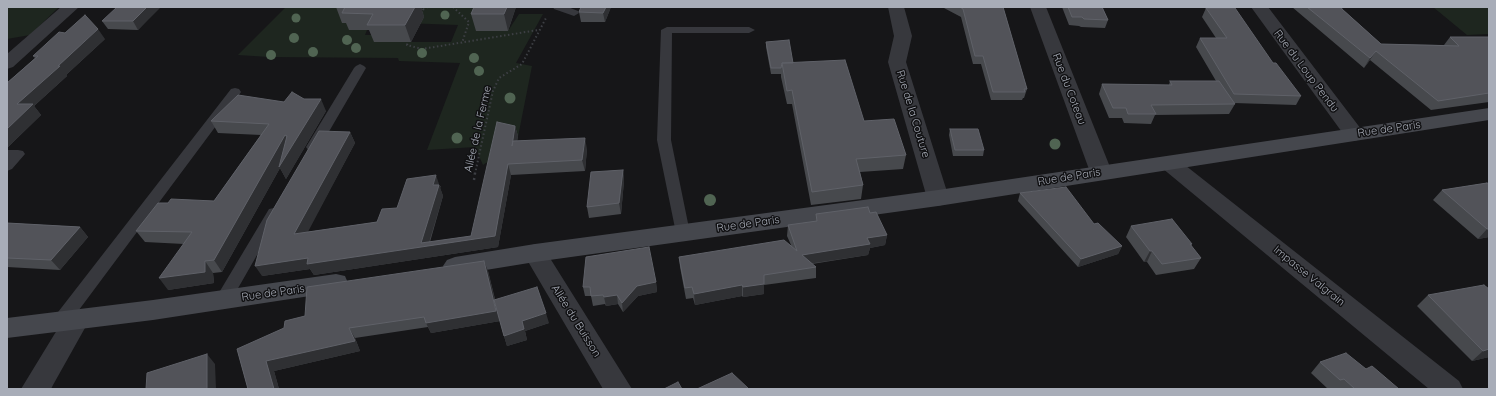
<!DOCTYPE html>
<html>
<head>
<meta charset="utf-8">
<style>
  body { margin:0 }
  #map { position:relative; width:1496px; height:396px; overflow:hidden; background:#161618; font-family:Quicksand,sans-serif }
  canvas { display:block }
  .frame { position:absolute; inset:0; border:8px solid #a8adb8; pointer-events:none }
</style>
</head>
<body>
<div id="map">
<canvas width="1496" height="396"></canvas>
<div class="frame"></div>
</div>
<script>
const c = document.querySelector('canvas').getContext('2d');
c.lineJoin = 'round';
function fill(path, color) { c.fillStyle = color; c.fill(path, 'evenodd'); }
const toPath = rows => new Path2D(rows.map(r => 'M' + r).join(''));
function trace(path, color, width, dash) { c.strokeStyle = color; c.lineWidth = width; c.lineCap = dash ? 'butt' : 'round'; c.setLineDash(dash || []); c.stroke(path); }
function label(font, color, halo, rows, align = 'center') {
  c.font = font + ' Quicksand,sans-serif'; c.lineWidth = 3; c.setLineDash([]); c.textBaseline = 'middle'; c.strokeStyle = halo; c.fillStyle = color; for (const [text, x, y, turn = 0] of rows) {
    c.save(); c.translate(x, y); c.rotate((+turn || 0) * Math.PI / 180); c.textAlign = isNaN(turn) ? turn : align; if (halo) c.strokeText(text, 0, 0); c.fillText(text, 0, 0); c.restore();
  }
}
fill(toPath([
  [7,7,59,7,30,35,7,39],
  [286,7,353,7,352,23,367,30,365,35,377,35,374,42,451,42,458,25,376,22,385,7,485,7,476,30,508,31,519,14,543,14,516,63,532,66,517,142,483,165,475,147,427,150,460,63,399,61,398,58,269,57,238,55],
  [1433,7,1489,7,1489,34,1467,35]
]), '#1e261f');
trace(toPath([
  [453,7,469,22,462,43],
  [419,8,429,7],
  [422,14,424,7],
  [409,40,407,45,422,49,538,30],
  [475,174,493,91,499,78,522,64,546,18]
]), '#3d3f44', 2, [1.5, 2.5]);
trace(toPath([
  [474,180,475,173]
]), '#3d3f44', 2.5, [2, 3.5]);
fill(toPath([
  [553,7,568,7,578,11,579,13,574,16,554,9,553,7],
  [667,27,749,27,755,30,749,33,672,33,671,140,690,233,688,237,683,238,678,237,676,233,657,140,661,30,667,27],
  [360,64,364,66,366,68,320,147,318,150,313,151,308,150,306,147,354,68,356,66,360,64],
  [235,88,239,89,241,92,239,95,67,326,61,328,55,326,53,321,55,316,231,89,235,88],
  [7,150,18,150,23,151,25,154,12,169,7,171,7,150],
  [274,208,279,209,281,213,229,304,223,306,217,304,215,300,217,296,269,209,274,208]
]), '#37383d');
fill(toPath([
  [61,7,79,7,13,67,7,69,7,54,61,7],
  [888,7,904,7,912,36,906,62,949,198,946,204,938,206,930,204,927,198,888,62,894,36,888,7],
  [1030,7,1046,7,1112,172,1109,177,1101,179,1093,177,1090,172,1030,7],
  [1251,7,1268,7,1361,129,1364,134,1361,139,1354,141,1347,139,1251,7],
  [1169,156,1176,158,1459,381,1463,389,1429,389,1162,168,1158,163,1162,158,1169,156],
  [535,244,543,247,632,389,603,389,523,253,527,247,535,244],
  [77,309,86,312,90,319,53,385,51,389,21,389,68,312,77,309]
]), '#37383d');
fill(toPath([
  [1489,108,1489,120,938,206,535,262,455,275,447,272,443,266,447,260,455,257,535,244,938,190,1489,108],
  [336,274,345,276,348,283,345,290,336,292,153,320,7,338,7,318,153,300,336,274]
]), '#45474d');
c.fillStyle = '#506452';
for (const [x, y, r] of [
  [445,15,4.5],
  [296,18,4.5],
  [294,38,5],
  [347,40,5],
  [356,48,5],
  [313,52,5],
  [422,53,5],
  [271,55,5],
  [474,58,5],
  [479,71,5],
  [510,98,5.5],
  [457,138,5.5],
  [1055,144,5.5],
  [710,200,6]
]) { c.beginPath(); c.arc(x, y, r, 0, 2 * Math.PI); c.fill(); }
fill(toPath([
  [336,7,421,7,424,17,411,42,374,42,369,30,349,30,346,23,342,23],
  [474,7,516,7,508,31,476,31,471,14],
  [581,7,611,7,605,22,581,22,579,12],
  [944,7,1003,7,1027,89,1024,98,1023,98,1022,100,991,100,981,64,973,64,961,17,944,8],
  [1062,7,1102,7,1108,20,1105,28,1081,27,1079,26,1069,25],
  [1292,7,1341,7,1342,9,1381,44,1444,45,1450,37,1489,37,1489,102,1431,110,1370,60,1364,68],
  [1206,8,1273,63,1301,96,1296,105,1234,103,1235,104,1229,114,1155,115,1151,124,1124,123,1122,118,1109,118,1099,94,1102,84,1169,85,1170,81,1216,81,1196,47,1200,38,1216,38,1202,17],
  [151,16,138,30,108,29,102,21],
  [105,39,66,75,67,76,34,106,41,115,7,148,7,83,35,58,33,56],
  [766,42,906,155,903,169,860,172,863,185,861,199,811,205,792,104,787,104,781,77,781,74,771,74,766,47],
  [304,99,326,111,286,179,280,168,222,272,213,273,214,283,168,290,184,244,145,242,136,231,168,203,214,201,261,135,218,133,211,121,284,102],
  [515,126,518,136,517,141,587,149,585,171,511,175,498,247,314,275,310,269,262,276,350,132,355,143,307,232,377,222,397,208,441,186,440,188,443,196,430,242,471,236],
  [950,129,984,150,983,156,953,156,949,135],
  [623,170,624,181,621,214,589,218,587,207],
  [1487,183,1489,237,1478,239,1433,200,1442,190],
  [1020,193,1094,224,1122,246,1118,254,1078,267,1018,201],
  [870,213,887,235,885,245,870,248,868,255,812,264,816,267,816,278,764,285,764,294,743,297,742,296,695,305,693,298,686,299,680,267,679,257,791,245,787,236,788,225,815,221,816,214],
  [7,223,80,227,88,237,60,270,7,267],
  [1131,226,1192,244,1191,246,1201,258,1194,269,1156,275,1147,262,1144,262,1126,237],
  [488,271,495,299,549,323,525,331,527,340,507,346,504,336,500,321,431,333,428,327,355,338,360,351,274,371,279,389,248,389,237,349],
  [656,282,657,292,638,296,623,312,618,304,606,306,605,304,593,306,591,296,585,296,583,287],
  [1489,289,1489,357,1472,361,1417,306,1428,295],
  [1320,362,1366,369,1399,389,1328,389,1311,373]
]), '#47494d');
fill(toPath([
  [147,7,161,7,138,30,133,21],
  [415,7,421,7,424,17,411,42,405,25],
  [507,7,516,7,508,31,504,14],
  [606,7,611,7,605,22,603,13],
  [98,29,105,39,66,75,67,76,34,106,41,115,7,148,7,129,17,104],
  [1376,51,1370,60,1364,68,1370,58],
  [321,99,326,111,286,179,280,168,222,272,214,260,285,135,291,147],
  [515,126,518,136,514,157,512,146],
  [350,132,355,143,301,245,294,234],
  [585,138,587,149,585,171,582,160],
  [508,164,511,175,498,247,314,275,310,269,262,276,255,266,308,258,421,243,433,185,436,175,443,196,428,246,495,236],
  [623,170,624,181,621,214,619,203],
  [80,227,88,237,60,270,51,260],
  [1487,229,1489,229,1489,237,1478,239],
  [887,235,885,245,870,248,868,255,801,265,802,255,867,238],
  [1122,246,1118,254,1078,267,1081,259],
  [1150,251,1152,251,1147,262,1144,262],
  [205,261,213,273,214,283,168,290,159,278],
  [484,261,488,271,500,321,431,333,426,323],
  [656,282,657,292,638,296,623,312,622,303,637,286],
  [764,284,764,294,743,297,743,287],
  [742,285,742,296,695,305,694,294],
  [617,295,618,304,606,306,604,297],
  [546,313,549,323,525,331,527,340,507,346,504,336,522,321],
  [349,328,355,338,360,351,274,371,279,389,274,389,266,361],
  [1489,349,1489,357,1472,361,1483,351],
  [207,354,215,364,216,389,207,389]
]), '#2f3033');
const building = toPath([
  [117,7,147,7,133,21,102,21,117,7],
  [345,7,415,7,405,25,367,25,373,14,342,13,345,7],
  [474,7,507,7,504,14,471,14,474,7],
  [581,7,606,7,603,13,579,12,581,7],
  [960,7,1003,7,1027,89,1024,89,1025,92,993,92,983,56,975,56,963,9,960,7],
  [1068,7,1102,7,1108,20,1084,19,1082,17,1072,17,1068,7],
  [1307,7,1341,7,1342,9,1381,44,1459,46,1450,37,1489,37,1489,93,1438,101,1376,51,1370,58,1307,7],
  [1206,8,1235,8,1273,63,1276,63,1301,96,1234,94,1200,38,1227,38,1206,8],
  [85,15,98,29,58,66,60,66,17,104,33,104,7,129,7,83,38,56,33,56,59,32,65,33,85,15],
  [789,40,793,63,782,63,781,68,771,68,766,42,789,40],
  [845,60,864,121,894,119,906,155,856,159,863,185,812,192,792,90,787,91,782,63,845,60],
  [1170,81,1219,81,1235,104,1151,105,1156,114,1128,114,1126,108,1113,108,1102,84,1172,85,1170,81],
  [292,92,304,99,321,99,279,167,287,136,285,135,214,260,205,261,205,272,159,278,192,232,136,231,158,203,168,203,171,199,214,201,269,124,211,121,238,95,284,102,292,92],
  [497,122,515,126,512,146,513,141,585,138,582,160,508,164,495,236,307,264,308,258,255,266,267,220,319,131,350,132,294,234,377,222,382,209,397,208,407,179,436,175,433,185,439,185,421,243,471,236,497,122],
  [950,129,978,129,984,150,955,150,950,129],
  [623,170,619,203,587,207,591,172,623,170],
  [1487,183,1489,184,1489,229,1487,229,1442,190,1487,183],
  [1066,187,1094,224,1098,223,1122,246,1081,259,1020,193,1066,187],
  [868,207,870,213,876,212,887,235,867,238,870,244,802,255,816,267,764,275,764,284,743,287,742,285,694,294,692,287,685,288,679,257,784,240,797,251,788,225,817,221,816,214,868,207],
  [1172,219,1192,244,1190,244,1201,258,1162,264,1152,251,1150,251,1131,226,1172,219],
  [7,223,80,227,51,260,7,258,7,223],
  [649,247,656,282,637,286,622,303,617,295,604,297,603,295,591,296,590,287,583,287,586,257,649,247],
  [484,261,496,311,426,323,424,317,349,328,355,341,266,361,274,389,248,389,237,349,284,328,285,321,305,316,307,287,484,261],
  [1484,285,1489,289,1489,349,1483,351,1428,295,1484,285],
  [537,287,546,313,522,321,524,329,504,336,494,300,537,287],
  [1346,353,1366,369,1372,366,1399,389,1355,389,1344,379,1340,380,1320,362,1346,353],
  [207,354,207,389,146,389,147,373,207,354],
  [732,373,749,389,697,389,732,373],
  [678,382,682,389,664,389,678,382]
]);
fill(building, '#525359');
trace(building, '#5f6168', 1);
label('11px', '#a8adb8', '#111113', [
  ["Rue du Loup Pendu",1306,71,53],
  ["Rue du Coteau",1069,89,69],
  ["Rue de la Couture",913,114,73],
  ["Allée de la Ferme",478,129,-77],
  ["Rue de Paris",1389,129,-8],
  ["Rue de Paris",1069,177,-9],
  ["Rue de Paris",748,224,-8],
  ["Impasse Valgrain",1309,276,39],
  ["Rue de Paris",273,293,-8],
  ["Allée du Buisson",576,321,58]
]);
</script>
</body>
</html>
